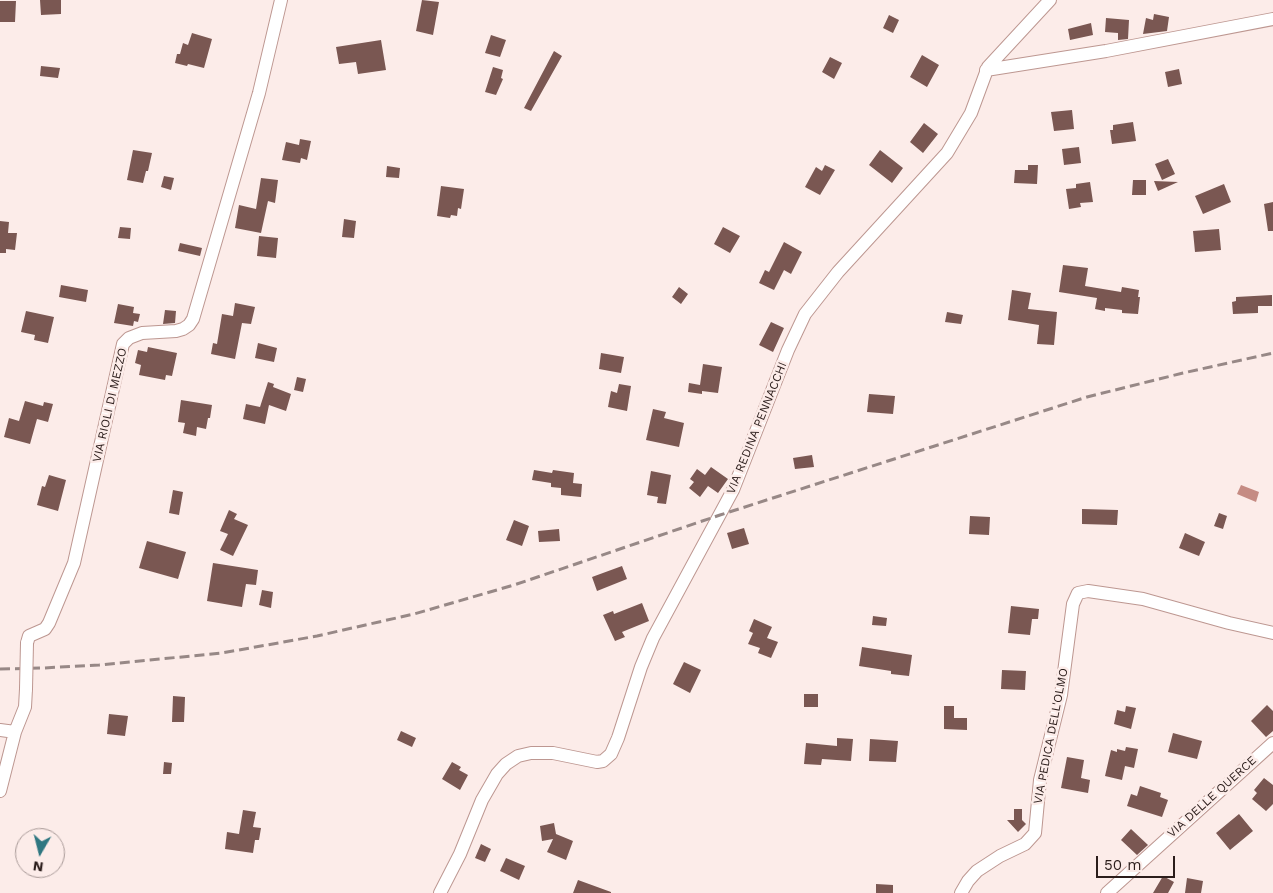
<!DOCTYPE html>
<html>
<head>
<meta charset="utf-8">
<style>
  body { margin:0 }
  #map { position:relative; width:1273px; height:893px; overflow:hidden; background:#fcece9; font-family:"Work Sans",sans-serif }
  canvas { display:block }
  .north { position:absolute; left:15px; top:828px; width:50px; height:50px; box-sizing:border-box; background:#fcece9; border:1px solid #a89997; border-radius:50%; rotate:188deg; font-size:14px; font-weight:700; line-height:20px; text-align:center; color:#2b1d1b }
  .north::after { content:''; display:block; margin:auto; width:18px; height:22px; background:#2f7781; clip-path:polygon(50% 0,100% 100%,50% 72%,0 100%) }
  .scale { position:absolute; left:1096px; top:856px; width:79px; height:22px; box-sizing:border-box; border:2px solid #2b1d1b; border-top:0; padding-left:6px; font-size:15px; line-height:18px; white-space:nowrap; color:#2b1d1b; -webkit-text-stroke:4px #fcece9; paint-order:stroke }
</style>
</head>
<body>
<div id="map">
<canvas width="1273" height="893"></canvas>
<div class="north">N</div>
<div class="scale">50 m</div>
</div>
<script>
const c = document.querySelector('canvas').getContext('2d');
c.lineJoin = 'round';
function fill(path, color) { c.fillStyle = color; c.fill(path, 'evenodd'); }
const toPath = rows => new Path2D(rows.map(r => 'M' + r).join(''));
function trace(path, color, width, dash) { c.strokeStyle = color; c.lineWidth = width; c.lineCap = dash ? 'butt' : 'round'; c.setLineDash(dash || []); c.stroke(path); }
function label(font, color, halo, rows, align = 'center') {
  c.font = font + ' "Work Sans",sans-serif'; c.lineWidth = 5; c.setLineDash([]); c.textBaseline = 'middle'; c.strokeStyle = halo; c.fillStyle = color; for (const [text, x, y, turn = 0] of rows) {
    c.save(); c.translate(x, y); c.rotate((+turn || 0) * Math.PI / 180); c.textAlign = isNaN(turn) ? turn : align; if (halo) c.strokeText(text, 0, 0); c.fillText(text, 0, 0); c.restore();
  }
}
fill(toPath([
  [1241,485,1259,492,1256,502,1237,494]
]), '#c58b83');
fill(toPath([
  [40,0,61,0,61,14,41,15],
  [422,0,439,2,433,35,416,31],
  [0,1,16,1,15,22,0,22],
  [1154,14,1169,17,1167,31,1143,34,1146,18,1153,20],
  [889,15,899,20,893,33,883,28],
  [1106,18,1129,20,1128,39,1118,40,1118,33,1105,32],
  [1091,23,1093,35,1070,40,1068,29],
  [192,33,212,39,204,68,188,64,187,66,175,63,177,54,180,54,183,43,188,45],
  [491,35,506,40,500,57,485,53],
  [381,40,386,70,358,74,356,62,339,64,336,47],
  [554,51,562,56,531,111,524,108],
  [922,55,939,65,927,87,910,77],
  [830,57,842,63,834,79,822,72],
  [41,66,60,68,58,78,40,76],
  [493,67,503,70,501,78,503,79,496,95,485,92],
  [1179,69,1182,84,1168,87,1165,72],
  [1072,110,1074,129,1054,131,1051,112],
  [1133,122,1136,141,1112,144,1110,130,1113,130,1113,125],
  [924,123,938,134,923,153,910,142],
  [300,139,311,141,307,160,301,158,300,163,282,160,286,142,299,145],
  [1079,147,1081,163,1064,165,1062,149],
  [133,150,152,153,148,171,146,171,143,183,127,180],
  [880,150,903,168,892,183,869,165],
  [1168,159,1175,174,1162,180,1155,164],
  [825,165,835,170,820,195,805,187,816,167,822,171],
  [1028,165,1038,165,1037,184,1014,183,1015,170,1028,170],
  [387,166,400,168,399,178,386,177],
  [164,176,174,178,171,190,161,187],
  [261,178,278,180,275,203,268,201,261,233,235,228,239,205,256,209],
  [1133,180,1146,180,1146,195,1132,195],
  [1154,181,1178,182,1158,191],
  [1090,182,1093,202,1080,203,1081,207,1069,209,1066,189,1076,188,1076,184],
  [1224,184,1231,202,1203,214,1195,196],
  [441,186,464,189,461,209,458,208,457,216,451,215,450,218,437,216],
  [1273,202,1273,231,1268,231,1264,204],
  [344,219,356,221,354,238,342,237],
  [0,221,9,222,8,233,17,233,15,250,6,249,6,253,0,253],
  [120,227,131,228,130,239,118,238],
  [723,227,740,236,730,253,714,244],
  [1219,229,1221,250,1195,252,1193,231],
  [259,236,278,238,276,258,257,256],
  [784,242,802,252,791,274,784,270,774,290,759,283,765,270,769,272],
  [180,243,202,248,200,256,178,251],
  [1063,265,1088,268,1085,286,1121,292,1122,287,1139,290,1138,297,1140,297,1138,314,1122,313,1122,310,1105,308,1105,311,1095,309,1097,298,1059,292],
  [61,285,88,290,86,302,59,297],
  [679,287,688,294,681,304,672,297],
  [1012,290,1031,293,1028,309,1057,312,1054,345,1037,344,1039,325,1008,320],
  [1272,295,1272,306,1258,306,1258,313,1233,314,1232,302,1236,301,1236,297],
  [235,303,255,307,251,324,242,323,235,359,211,354,213,343,217,344,222,314,233,316],
  [118,304,134,307,133,313,140,314,138,322,134,321,133,326,114,323],
  [165,310,176,311,175,323,163,324],
  [26,311,54,317,48,343,34,340,35,335,21,332],
  [947,312,963,315,961,324,945,322],
  [771,322,784,328,773,352,759,345],
  [258,343,277,348,274,362,255,358],
  [148,347,177,353,172,376,166,375,165,380,139,375,141,365,135,363,138,350,147,352],
  [601,353,624,357,621,373,599,369],
  [703,364,722,367,718,393,702,391,702,394,688,392,689,383,700,385],
  [297,377,306,379,303,392,294,390],
  [268,382,274,384,273,387,291,394,286,411,269,405,265,424,243,419,246,404,260,407],
  [619,384,631,386,627,411,608,407,611,391,617,393],
  [869,394,895,396,893,414,867,412],
  [181,400,212,405,210,418,208,418,206,429,197,427,196,436,183,433,185,423,178,422],
  [25,401,43,406,44,402,53,404,48,422,37,419,30,444,4,437,9,418,19,421],
  [653,409,666,412,664,418,684,423,679,447,646,440],
  [812,455,814,467,795,469,793,458],
  [711,467,728,479,718,493,708,486,700,497,689,488,694,482,690,479,697,469,705,475],
  [534,470,552,473,553,470,574,473,573,483,582,484,581,497,561,495,561,488,551,487,551,483,532,480],
  [651,471,671,475,666,504,657,503,658,497,647,495],
  [49,475,66,480,58,511,37,505,42,486,45,487],
  [173,490,183,492,179,515,169,513],
  [1082,509,1118,510,1117,525,1082,524],
  [229,510,237,514,234,519,248,525,233,556,220,550,228,534,220,531],
  [1219,513,1227,516,1223,529,1214,526],
  [970,516,990,517,989,535,969,534],
  [514,520,529,526,522,546,506,540],
  [744,528,749,544,732,549,727,533],
  [559,529,560,541,539,542,538,531],
  [1185,533,1205,542,1199,556,1179,548],
  [147,541,186,552,178,579,139,568],
  [213,563,258,570,256,585,246,584,242,607,207,601],
  [622,566,627,579,597,591,592,577],
  [262,590,273,592,271,608,259,605],
  [642,603,649,621,622,632,625,637,615,641,603,615,613,611,614,614],
  [1011,606,1039,609,1038,619,1032,619,1030,635,1008,633],
  [873,616,887,618,886,626,872,625],
  [754,619,772,627,767,638,778,642,771,658,758,653,760,648,748,644,753,633,749,631],
  [862,647,912,655,909,676,891,674,891,671,859,666],
  [684,662,701,670,690,693,673,684],
  [1002,670,1026,671,1025,690,1001,689],
  [804,694,818,694,818,707,804,707],
  [173,696,185,697,184,722,172,722],
  [1267,705,1273,711,1273,731,1266,737,1251,721],
  [944,706,954,706,954,718,967,718,967,730,944,729],
  [1126,706,1136,708,1131,729,1114,724,1117,710,1125,712],
  [109,714,128,716,125,736,107,734],
  [401,731,416,738,412,747,397,740],
  [1173,733,1202,741,1197,759,1168,752],
  [837,738,853,739,851,761,822,759,821,765,804,764,806,743,837,746],
  [870,739,898,741,896,762,869,761],
  [1126,747,1138,749,1134,768,1125,766,1122,780,1105,776,1111,750,1117,752,1117,749,1125,751],
  [1067,757,1084,760,1081,778,1090,780,1088,793,1061,788],
  [164,762,172,763,171,774,163,774],
  [452,762,461,767,459,770,468,775,460,790,442,779],
  [1264,778,1273,785,1273,804,1266,811,1252,799,1257,793,1254,790],
  [1140,786,1161,793,1160,797,1168,800,1162,817,1127,806,1131,794,1137,796],
  [1014,809,1022,809,1022,820,1026,824,1018,832,1007,820,1014,820],
  [243,810,256,812,253,827,261,828,259,840,255,840,253,853,225,849,227,832,239,834],
  [1239,814,1253,831,1230,850,1216,833],
  [554,823,556,834,573,841,566,860,547,852,553,839,542,841,540,826],
  [1131,829,1148,845,1137,855,1121,840],
  [481,844,491,849,485,862,475,858],
  [506,858,525,866,519,880,500,871],
  [1163,876,1174,882,1168,893,1153,893],
  [1187,878,1203,881,1201,893,1185,893],
  [578,880,611,892,611,893,573,893],
  [876,884,893,885,893,893,876,893]
]), '#7a5752');
const minor = toPath([
  [986,70,1106,51,1273,19],
  [27,643,29,636,45,629,49,623,74,563,123,344,129,338,142,333,176,331,183,329,189,325,193,319,259,93,281,0],
  [0,730,15,732],
  [0,791,15,732,25,707,26,689],
  [440,893,460,854,482,800,497,774,506,764,518,756,531,753,553,753,597,762,603,761,611,754,618,738,641,667,653,638,733,490,788,350,805,314,838,272,947,153,971,113,988,67,1050,0],
  [961,893,968,881,977,871,1000,856,1025,844,1035,833,1040,780,1061,695,1073,604,1078,593,1088,591,1143,599,1229,623,1273,633],
  [1107,893,1273,743]
]);
trace(minor, '#bd9791', 14);
trace(minor, '#fff', 12);
trace(toPath([
  [0,669,43,668,99,665,222,653,317,636,414,614,514,585,720,515,1087,397,1183,373,1273,353]
]), '#978886', 3, [10, 5]);
const minorBridge = toPath([
  [26,689,27,643]
]);
trace(minorBridge, '#bd9791', 14, []);
trace(minorBridge, '#fff', 12);
label('12px', '#2b1d1b', '#fcece9', [
  ["VIA RIOLI DI MEZZO",110,405,-77],
  ["VIA REDINA PENNACCHI",757,428,-68],
  ["VIA PEDICA DELL'OLMO",1051,736,-79],
  ["VIA DELLE QUERCE",1212,797,-42]
]);
</script>
</body>
</html>
